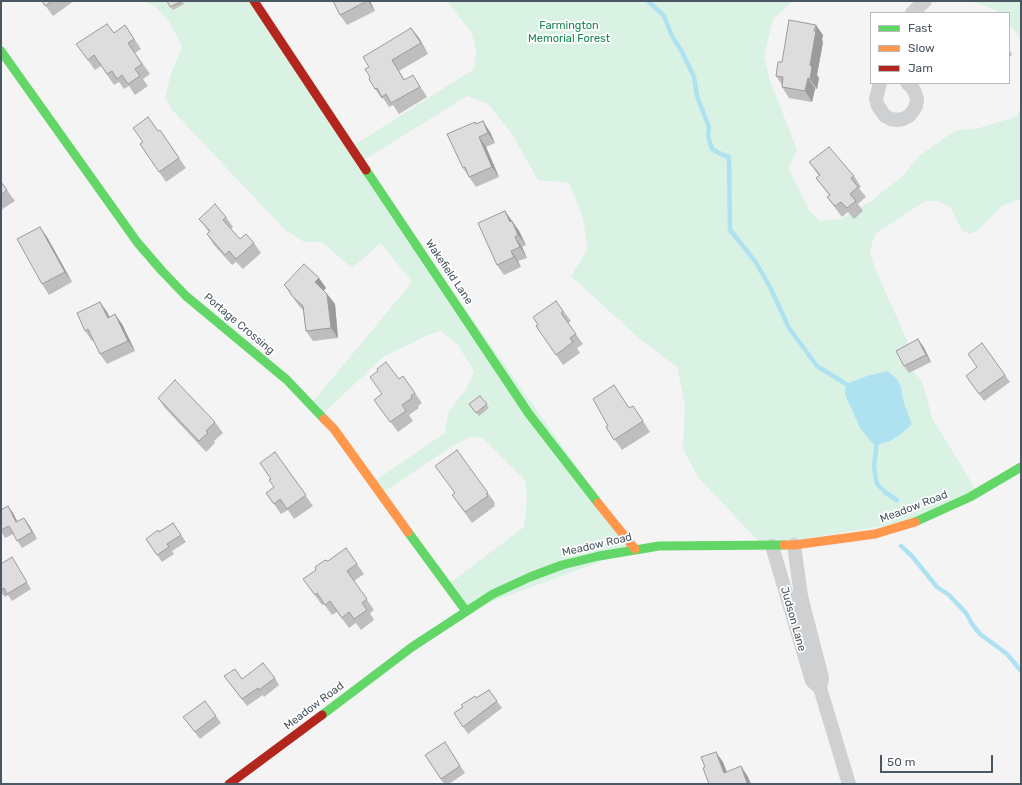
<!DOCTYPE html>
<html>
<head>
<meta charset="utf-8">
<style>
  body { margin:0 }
  #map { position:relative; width:1022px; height:785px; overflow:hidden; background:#f4f4f4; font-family:Rubik,sans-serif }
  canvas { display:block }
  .frame { position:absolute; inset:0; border:2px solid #4a5661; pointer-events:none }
  .legend { position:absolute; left:870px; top:12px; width:140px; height:72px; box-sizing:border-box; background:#fff; border:1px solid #b7bbc0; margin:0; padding:5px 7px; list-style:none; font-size:12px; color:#4a5661 }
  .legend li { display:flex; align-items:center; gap:8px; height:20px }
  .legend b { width:20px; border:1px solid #b7bbc0 }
  .scale { position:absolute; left:880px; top:755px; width:113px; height:18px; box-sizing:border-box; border:2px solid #4a5661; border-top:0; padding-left:5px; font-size:12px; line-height:14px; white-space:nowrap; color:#4a5661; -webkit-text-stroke:3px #fff; paint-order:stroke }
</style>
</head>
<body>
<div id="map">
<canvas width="1022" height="785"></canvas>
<div class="frame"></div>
<ul class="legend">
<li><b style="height:5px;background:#63d668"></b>Fast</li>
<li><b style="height:5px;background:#ff974d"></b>Slow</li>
<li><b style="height:5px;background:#b3261e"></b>Jam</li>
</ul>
<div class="scale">50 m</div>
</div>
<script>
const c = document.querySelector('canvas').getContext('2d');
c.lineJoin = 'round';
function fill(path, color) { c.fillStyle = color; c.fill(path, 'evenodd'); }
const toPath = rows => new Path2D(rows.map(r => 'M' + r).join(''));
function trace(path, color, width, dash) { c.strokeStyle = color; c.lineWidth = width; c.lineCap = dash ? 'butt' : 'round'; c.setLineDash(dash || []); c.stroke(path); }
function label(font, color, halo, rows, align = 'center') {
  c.font = font + ' Rubik,sans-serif'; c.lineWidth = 3.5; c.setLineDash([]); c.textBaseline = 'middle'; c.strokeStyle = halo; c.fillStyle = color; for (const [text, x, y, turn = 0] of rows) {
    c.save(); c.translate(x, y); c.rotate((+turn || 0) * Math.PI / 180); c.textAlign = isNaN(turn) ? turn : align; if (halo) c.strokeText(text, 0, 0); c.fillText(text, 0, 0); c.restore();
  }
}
fill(toPath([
  [144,1,254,1,351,147,474,69,476,51,472,34,447,1,793,1,773,19,764,57,770,80,797,150,788,168,809,210,820,221,841,219,871,201,903,176,920,155,955,131,979,128,1015,117,1021,108,1021,199,1003,205,977,231,969,234,962,230,950,207,938,201,925,201,875,234,870,251,874,266,909,345,906,364,922,381,932,418,978,493,923,519,763,546,698,477,683,449,685,404,677,367,641,340,571,276,588,249,583,218,569,183,538,180,512,134,488,104,467,96,361,162,635,549,466,611,447,585,524,527,527,500,525,480,483,438,471,437,452,446,381,494,373,482,445,433,449,411,467,388,474,371,457,344,441,331,428,335,383,357,322,415,311,404,412,282,381,243,352,268,322,242,304,242,285,230,173,111,165,98,170,77,182,46,168,20,155,6],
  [897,379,901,387,904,403,912,424,877,445],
  [971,1,1021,1,1021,39,1009,24,1009,13,1000,13,997,11]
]), '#d9f2e3');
fill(toPath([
  [887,371,897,379,901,387,904,403,912,424,901,434,890,441,877,445,873,444,860,428,845,394,846,384,867,376]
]), '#aee2f0');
trace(toPath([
  [648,1,664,16,672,36,682,52,694,77,697,96,709,127,708,136,712,149,723,155,729,157,730,230,755,261,770,287,789,328,817,366,846,384,850,388],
  [877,440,874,467,877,484,886,493,897,500],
  [901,546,911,555,937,587,949,595,966,613,972,624,980,634,1007,654,1021,671]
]), '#aee2f0', 4.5);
trace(toPath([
  [912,13,925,1],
  [880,83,876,99,878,106,885,116,891,119,897,120,903,119,909,116,913,111,916,106,917,99,915,93,912,87,907,83],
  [794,545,801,596,822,678,820,688,849,784],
  [772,546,812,681,820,688]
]), '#ced0d2', 14);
trace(toPath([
  [1,51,137,242,162,271,186,296,287,380,324,419],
  [366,170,529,414,598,503],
  [915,522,970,497,1021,467],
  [408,532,466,611],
  [322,715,412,647,493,594,530,577,562,565,599,556,659,546,784,545]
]), '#63d668', 9);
trace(toPath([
  [324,419,334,429,408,532],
  [598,503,635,549],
  [784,545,794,545,875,534,915,522]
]), '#ff974d', 9);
trace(toPath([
  [254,1,366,170],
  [229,784,322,715]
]), '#b3261e', 9);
fill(toPath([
  [42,1,74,1,53,16],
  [167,1,182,1,184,4,173,10],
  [333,1,370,1,375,11,347,25,340,15],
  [125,25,141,49,135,53,150,74,143,79,148,86,135,95,129,86,124,89,119,82,114,85,101,66,95,70,76,44,114,33],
  [411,28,419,38,428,54,399,71,405,80,413,75,427,97,399,114,393,105,389,107,383,98,382,99,375,89,369,67],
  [823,35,822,40,823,42,817,75,819,78,817,89,815,89,812,102,789,98,782,87,782,85,776,76,782,62],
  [1009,49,1012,55,1009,57],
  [475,122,477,124,490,132,495,143,486,147,499,177,476,187,463,168],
  [160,130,186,168,166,182,140,144],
  [809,162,854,176,861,187,859,188,866,197,858,204,863,211,854,219,848,212,842,217,827,197,829,195,816,178,819,176],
  [1,182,15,201,1,210],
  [505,211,519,231,526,245,522,247,527,258,518,261,521,267,504,275,497,265],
  [226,217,233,227,231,229,240,239,254,243,261,253,243,269,236,262,232,265,214,245,207,234,209,232,199,219],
  [47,237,72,282,49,295,42,284],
  [319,278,326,288,324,290,335,304,338,338,313,341,306,331,303,310,299,306,284,285],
  [556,301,571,321,568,323,583,344,577,348,580,353,563,365,536,326,538,325],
  [100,302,107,312,109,317,122,324,135,351,107,364,100,354,93,340,92,341,85,331],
  [923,346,931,362,909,373,904,366],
  [1005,375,1010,382,984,401,966,376],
  [403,376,422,403,418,406,419,408,409,415,413,421,398,432,374,400,382,394],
  [480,396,489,408,479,416,469,404],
  [621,396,629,408,640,416,650,432,622,450,606,427,608,426],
  [158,398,215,422,223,433,214,441,215,443,206,452,165,408],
  [457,450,495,503,494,504,495,506,472,523,452,495,455,493],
  [275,452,313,506,294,519,288,510,281,514,266,493,274,487,271,479],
  [1,510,13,513,17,521,29,525,37,539,22,548,13,534,5,538,1,531],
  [173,523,186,542,172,551,174,554,162,562,146,539,159,532],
  [346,548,364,574,354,581,374,610,370,613,374,620,361,630,356,623,349,628,337,612,332,615,324,604,322,605,303,579],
  [1,564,16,564,31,589,12,601,8,595,5,597,1,592],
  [224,676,242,679,275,678,279,685,264,697,263,695,247,706],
  [489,690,502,708,468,734,454,713],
  [216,716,221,723,200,739,183,717],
  [449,749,465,773,449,784,444,784,425,755]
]), '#bebebf');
fill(toPath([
  [368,1,370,1,375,11],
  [816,25,823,35,822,40,823,42,817,75,819,78,817,89,810,79,810,65],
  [411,28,419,38,428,54,421,43],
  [808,78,815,89,812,102,805,91],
  [483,121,490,132,495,143,488,133],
  [479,137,486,147,499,177,492,167],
  [505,211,512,221,510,222],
  [512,221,519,231,526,245,518,235],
  [40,227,47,237,72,282,65,272],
  [515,237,522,247,527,258,520,247],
  [511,251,518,261,521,267,514,257],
  [319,278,326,288,322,292,315,282],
  [327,294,335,304,338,338,331,328],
  [100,302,107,312,115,328,108,318],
  [115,314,122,324,135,351,128,341],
  [918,339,923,346,931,362,926,355],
  [8,506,13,513,21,529,16,522],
  [24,518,29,525,37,539,32,532],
  [716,752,723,762,731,783,724,773],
  [741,766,748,777,751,784,748,784,747,783]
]), '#9b9b9b');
const building = toPath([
  [42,1,52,1,45,6,42,1],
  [167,1,182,1,170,7,167,1],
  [333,1,367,1,340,15,333,1],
  [789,20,816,25,814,31,816,31,810,65,812,67,810,79,808,78,805,91,782,87,783,77,776,76,778,62,782,62,789,20],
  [107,24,114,33,125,25,134,39,128,43,142,64,135,69,140,76,128,84,122,75,117,79,112,71,107,74,94,55,88,60,76,44,107,24],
  [411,28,421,43,392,60,404,80,413,75,420,87,391,103,386,94,382,97,377,88,375,89,369,79,370,77,365,69,369,67,363,57,411,28],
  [148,117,158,131,160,130,179,158,159,172,140,144,143,142,133,128,148,117],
  [483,121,488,133,479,137,492,167,469,177,465,167,463,168,447,134,475,122,476,124,483,121],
  [829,147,854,176,851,178,858,187,850,194,856,201,847,208,841,202,835,206,827,197,830,195,816,178,820,175,809,162,829,147],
  [1,182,7,190,1,195,1,182],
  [215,204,226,217,223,220,240,239,246,234,254,243,236,259,229,251,225,255,207,234,210,231,199,219,215,204],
  [505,211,510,222,512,221,518,235,515,237,520,247,511,251,514,257,497,265,478,223,505,211],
  [40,227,65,272,42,284,17,239,40,227],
  [304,264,319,278,315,282,327,294,331,328,306,331,303,306,292,296,289,290,284,285,304,264],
  [556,301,563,311,561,313,576,334,570,338,573,342,556,355,536,326,538,325,533,317,556,301],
  [100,302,108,318,115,314,128,341,100,354,88,329,85,331,77,313,100,302],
  [918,339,926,355,904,366,896,351,918,339],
  [982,343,1005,375,979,394,966,376,977,367,968,354,982,343],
  [386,362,399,379,403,376,415,393,411,396,412,398,402,405,406,411,390,422,374,400,382,394,370,377,378,371,377,369,386,362],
  [175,380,215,422,206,431,208,433,199,441,158,398,175,380],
  [614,385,629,408,633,406,643,421,614,440,606,427,608,426,593,399,614,385],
  [480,396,487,404,476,413,469,404,480,396],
  [457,450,488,493,486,494,488,496,465,512,452,495,455,493,435,466,457,450],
  [275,452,306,495,287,509,280,499,274,504,266,493,274,487,269,480,271,479,260,463,275,452],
  [8,506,16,522,24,518,32,532,17,541,9,526,1,530,1,510,8,506],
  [173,523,181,535,167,544,169,547,157,555,146,539,158,530,159,532,173,523],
  [346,548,357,564,347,571,367,599,362,603,367,610,354,619,349,612,342,618,330,601,325,605,317,593,315,595,303,579,316,570,315,567,325,560,328,561,346,548],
  [12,557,27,582,7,594,4,588,1,590,1,564,12,557],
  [263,663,275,678,259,690,258,688,242,699,224,676,235,669,242,679,263,663],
  [489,690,497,701,463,727,454,713,463,707,461,705,475,696,476,698,489,690],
  [205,701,216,716,195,732,183,717,205,701],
  [445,742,460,766,441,779,425,755,445,742],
  [716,752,724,773,741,766,747,783,745,784,709,784,703,768,705,767,701,757,716,752]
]);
fill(building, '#ddddde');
trace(building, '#9b9b9b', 1);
label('11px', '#17864f', '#fff', [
  ["Farmington",569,26],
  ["Memorial Forest",569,39]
]);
label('11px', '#4a5661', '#fff', [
  ["Wakefield Lane",449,272,56],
  ["Portage Crossing",239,324,40],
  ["Meadow Road",914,507,-21],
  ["Meadow Road",597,545,-13],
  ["Judson Lane",793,619,74],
  ["Meadow Road",314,706,-37]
]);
</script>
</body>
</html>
